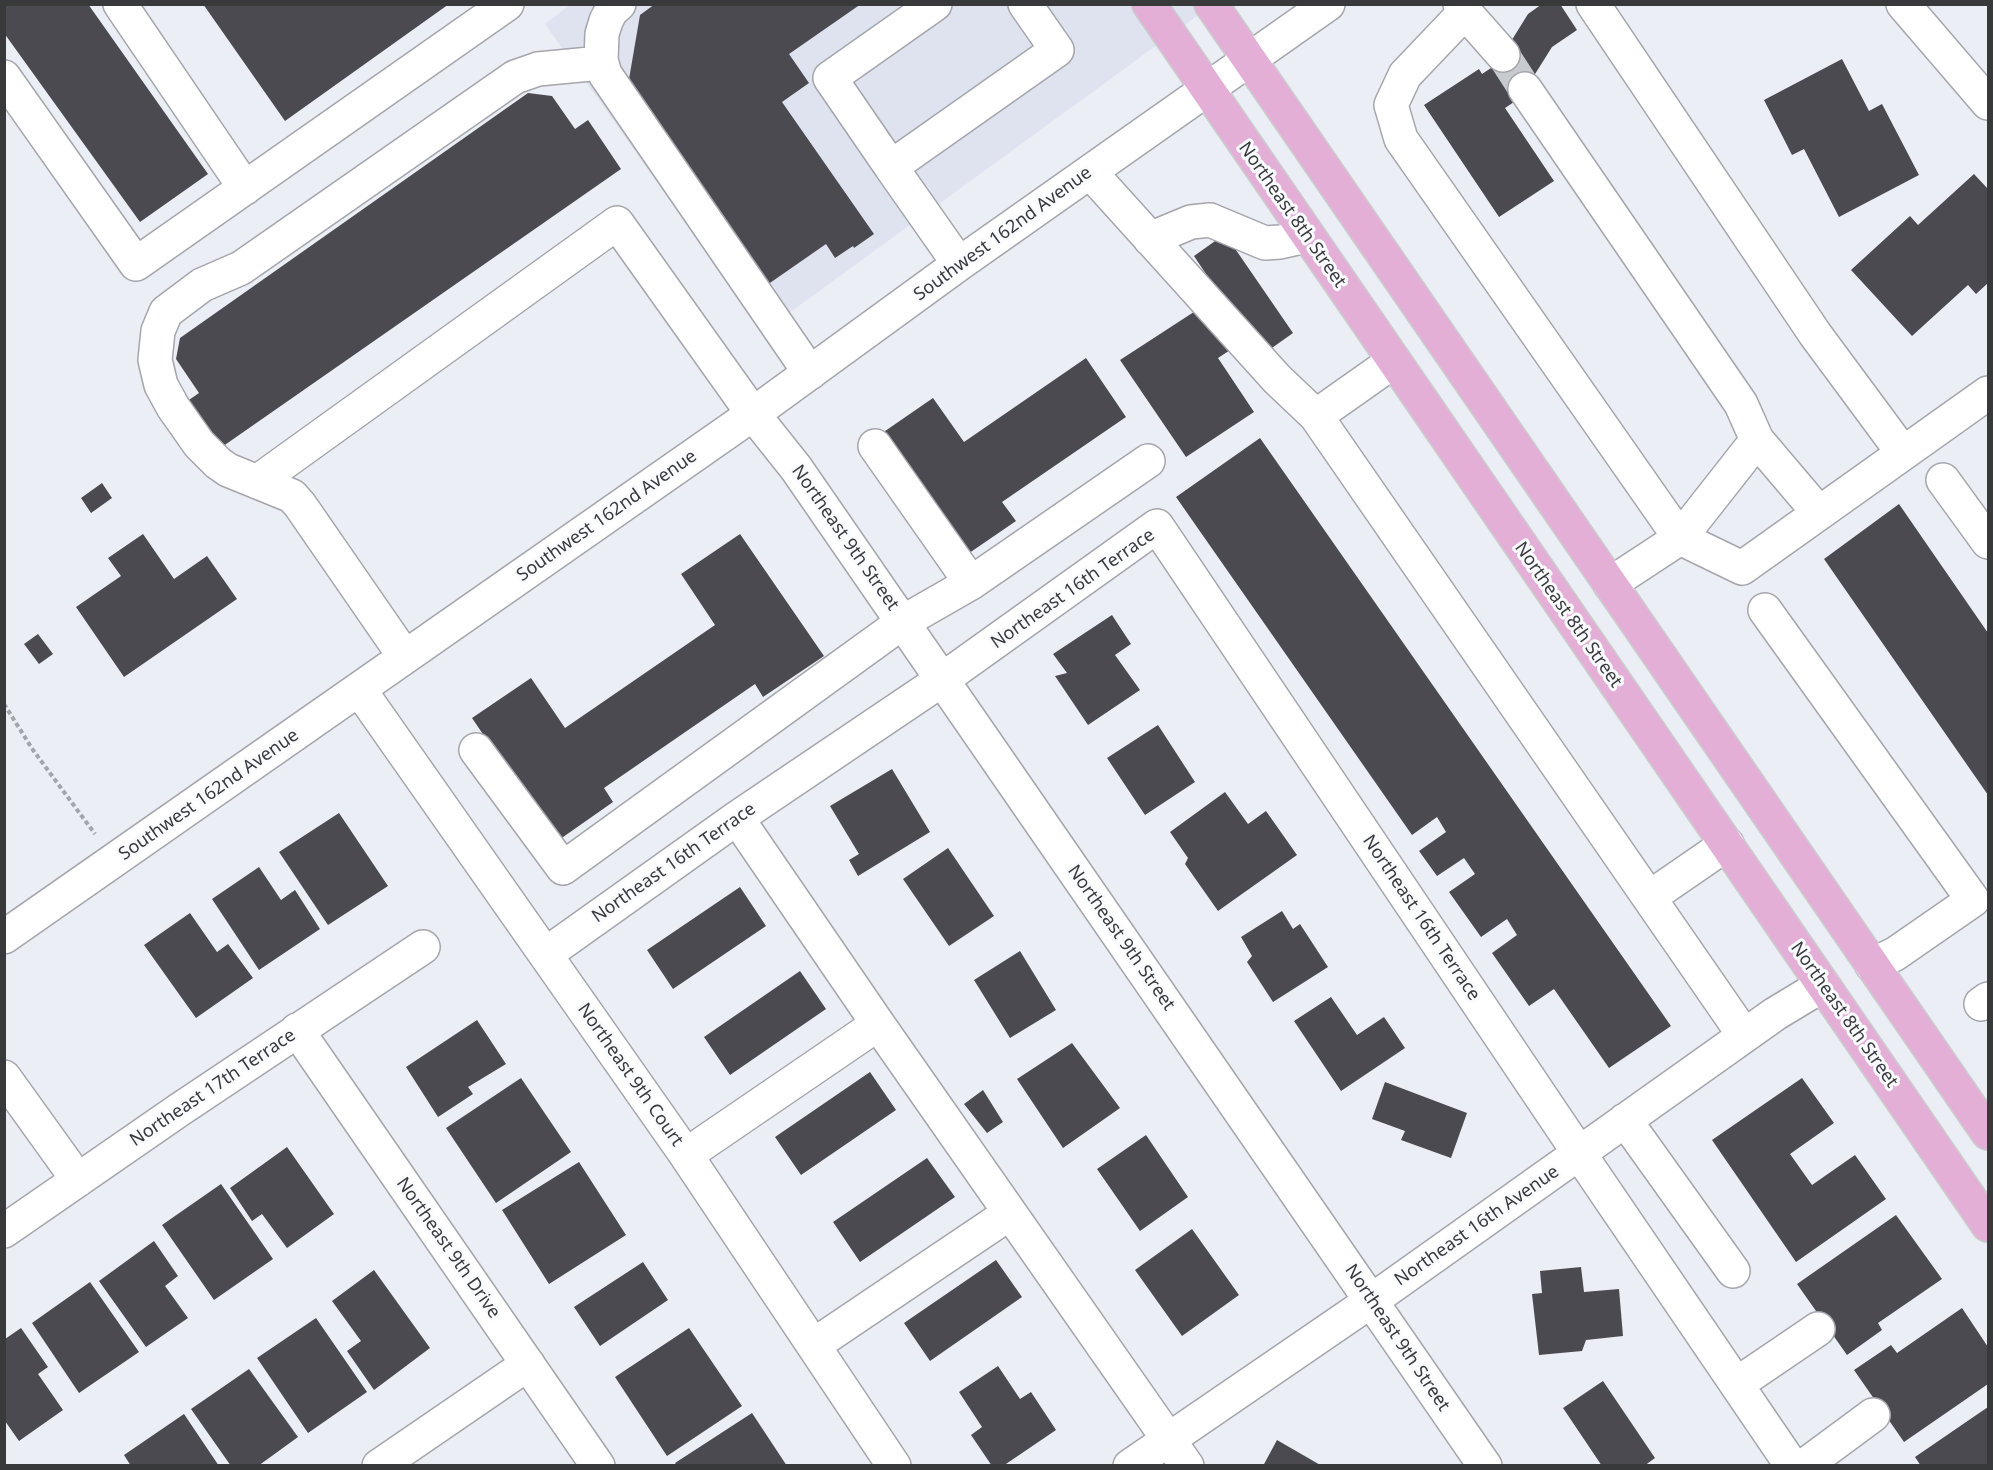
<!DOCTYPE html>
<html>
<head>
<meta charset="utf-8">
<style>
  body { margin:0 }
  #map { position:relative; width:1993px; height:1470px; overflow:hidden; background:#ebeef4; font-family:"Noto Sans",sans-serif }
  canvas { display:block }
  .frame { position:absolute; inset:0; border:6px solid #38393b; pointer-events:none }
</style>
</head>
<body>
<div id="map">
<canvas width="1993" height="1470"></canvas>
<div class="frame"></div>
</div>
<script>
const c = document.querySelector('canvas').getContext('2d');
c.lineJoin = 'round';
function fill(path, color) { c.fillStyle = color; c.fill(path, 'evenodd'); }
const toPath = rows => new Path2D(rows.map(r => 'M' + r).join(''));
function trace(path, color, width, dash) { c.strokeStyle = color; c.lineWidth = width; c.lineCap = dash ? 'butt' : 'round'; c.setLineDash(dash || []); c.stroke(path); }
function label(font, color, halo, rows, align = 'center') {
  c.font = font + ' "Noto Sans",sans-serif'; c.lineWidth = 6; c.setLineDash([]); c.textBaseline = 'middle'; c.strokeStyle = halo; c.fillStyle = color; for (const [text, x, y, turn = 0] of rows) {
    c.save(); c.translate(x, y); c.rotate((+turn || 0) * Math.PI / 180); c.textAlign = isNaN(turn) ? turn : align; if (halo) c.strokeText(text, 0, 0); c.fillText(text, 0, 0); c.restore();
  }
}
fill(toPath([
  [571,4,1212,5,763,332,545,24]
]), '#dfe3f0');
fill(toPath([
  [4,4,88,4,208,174,140,222,4,33],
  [203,4,449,4,285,121],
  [655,4,861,4,789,54,809,83,782,102,874,234,854,248,853,246,835,258,826,244,767,285,628,85,640,15],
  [1542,4,1560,4,1577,30,1552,47,1520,98,1505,108,1554,181,1499,217,1424,105,1479,69,1482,74,1497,64,1528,14],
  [1842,59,1869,111,1882,104,1919,175,1839,217,1804,149,1792,155,1764,100],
  [528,93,552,96,575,129,588,120,621,169,219,449,186,402,199,393,176,359,180,338],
  [1974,174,1988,189,1988,283,1976,294,1968,285,1912,336,1851,270,1910,216,1918,225],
  [1225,234,1293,333,1262,355,1250,337,1218,358,1254,412,1186,457,1120,360,1220,295,1194,256],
  [1086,358,1126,417,1002,502,1016,521,959,560,875,438,933,398,964,442],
  [1260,438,1671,1026,1609,1068,1554,989,1529,1006,1492,953,1517,935,1507,919,1481,937,1449,892,1475,874,1464,858,1437,876,1419,851,1446,832,1437,817,1412,835,1176,497],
  [102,483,112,498,91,513,81,498],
  [1899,504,1988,633,1988,795,1824,559],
  [143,534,174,579,207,556,237,599,124,677,76,607,121,576,108,558],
  [740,534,824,656,763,697,755,684,604,788,613,802,556,842,472,718,531,678,565,728,715,625,681,574],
  [1112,615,1131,644,1115,655,1140,690,1088,725,1055,676,1067,673,1053,654],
  [38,634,53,654,39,664,24,644],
  [1158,725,1195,782,1145,815,1107,758],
  [892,769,930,832,858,876,849,860,859,854,830,806],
  [1225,792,1248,824,1266,811,1297,855,1218,911,1185,864,1188,858,1170,832],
  [339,813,388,886,328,925,279,852],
  [948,848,994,916,949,946,903,879],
  [259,867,281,900,295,890,320,929,259,970,212,899],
  [740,887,766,926,673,989,647,950],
  [1282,911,1293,929,1300,924,1328,967,1273,1002,1247,962,1252,956,1241,937],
  [190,913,217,952,228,944,253,978,196,1018,144,945],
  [1020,951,1056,1010,1010,1038,974,980],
  [800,971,826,1009,730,1075,704,1037],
  [1331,997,1357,1035,1384,1017,1405,1048,1341,1091,1294,1021],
  [477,1020,506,1064,468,1087,473,1094,438,1117,406,1067],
  [1072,1043,1120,1108,1063,1148,1017,1079],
  [870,1072,896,1110,801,1175,775,1137],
  [521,1078,571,1152,496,1203,446,1128],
  [1802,1078,1834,1123,1790,1154,1812,1185,1855,1155,1886,1199,1796,1262,1712,1140],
  [1385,1082,1467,1113,1451,1158,1401,1140,1405,1131,1372,1119],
  [983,1090,1003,1122,987,1133,964,1104],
  [1146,1135,1188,1197,1140,1231,1097,1169],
  [287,1147,334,1214,287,1248,262,1214,252,1221,230,1188],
  [927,1158,955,1197,860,1262,833,1222],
  [579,1162,626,1235,549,1284,502,1210],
  [221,1184,273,1259,214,1300,162,1225],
  [1896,1215,1942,1279,1878,1323,1882,1330,1847,1355,1797,1284],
  [1192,1229,1239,1295,1182,1336,1135,1270],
  [154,1241,178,1276,165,1286,188,1318,146,1347,99,1281],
  [996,1260,1022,1297,930,1361,904,1323],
  [643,1262,668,1300,600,1346,574,1307],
  [1581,1267,1584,1292,1619,1289,1623,1336,1586,1340,1582,1351,1539,1355,1532,1294,1542,1293,1540,1271],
  [374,1270,430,1348,374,1390,347,1351,361,1341,332,1301],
  [90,1282,139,1352,79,1393,32,1323],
  [1962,1308,1988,1347,1988,1384,1904,1442,1854,1370,1891,1345,1897,1353],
  [316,1318,367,1392,308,1433,257,1358],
  [21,1328,48,1367,38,1374,63,1410,19,1441,5,1421,5,1339],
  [689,1328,742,1406,667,1456,615,1377],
  [998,1366,1020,1399,1031,1392,1056,1430,1003,1466,992,1466,971,1435,982,1427,959,1392],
  [249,1369,298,1437,258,1466,231,1466,191,1409],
  [1603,1381,1655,1458,1644,1466,1602,1466,1563,1408],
  [1988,1407,1988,1466,1921,1466,1915,1457],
  [752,1413,787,1466,677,1466,675,1463],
  [184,1414,219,1466,131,1466,124,1455],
  [1277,1440,1322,1466,1263,1466]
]), '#4b4a50');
trace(toPath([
  [1503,55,1525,89]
]), '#c7cacf', 33, [33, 16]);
const minor = toPath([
  [120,4,245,188],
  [619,4,611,11,606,21,602,34,601,60,605,74,810,373],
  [935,4,830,78,891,167,1057,50,1025,4],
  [1460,4,1465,12,1405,75,1391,105,1401,139,1680,538,1757,440],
  [1593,4,1815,334,1903,453],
  [1903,4,1988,103],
  [1465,12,1503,55],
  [4,77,136,264,507,4],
  [1525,89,1741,404,1757,440,1819,513],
  [891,167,959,264],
  [1090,172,1277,379,1316,416],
  [1150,239,1191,222,1210,220,1265,243,1280,242,1307,236],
  [1394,361,1316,416,1744,1035],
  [875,446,971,583],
  [1943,480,1988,542],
  [257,482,617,223,753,414,796,468,1485,1466],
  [1610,584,1680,538,1742,568,1988,393],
  [1765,610,1973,900,1895,954,1872,965],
  [405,657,300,505,292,496,228,470,218,463,199,444,173,407,161,385,155,360,158,331,166,312,202,285,241,268,515,77,538,69,601,63],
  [359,689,686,1155,894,1466],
  [476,750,563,868,903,622,971,583,1148,461],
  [737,818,878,1024,1187,1466],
  [1650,897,1727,844],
  [4,937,753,414,959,264,1328,4],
  [546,954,737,818,943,679,1157,526,1579,1153,1792,1466],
  [1981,1004,1988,999],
  [297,1030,598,1466],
  [4,1077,78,1180],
  [1625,1120,1733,1271],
  [686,1155,878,1024],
  [4,1231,179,1110,423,947],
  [814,1345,1010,1213],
  [1737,1384,1818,1329],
  [379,1466,528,1364],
  [1130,1466,1371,1301,1775,1014,1823,985],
  [1804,1466,1873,1415]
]);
const major = toPath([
  [1149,4,1988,1225],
  [1211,4,1988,1133]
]);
trace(minor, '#a4a6ac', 36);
trace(major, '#cbcccc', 36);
trace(toPath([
  [4,704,33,750,95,834]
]), '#a3a5aa', 4, [4.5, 3]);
trace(minor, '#fff', 33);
trace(major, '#e3afd7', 33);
label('18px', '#38393b', '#fafbff', [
  ["Northeast 8th Street",1292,215,55],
  ["Southwest 162nd Avenue",1003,234,-36],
  ["Southwest 162nd Avenue",607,516,-35],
  ["Northeast 9th Street",845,538,55],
  ["Northeast 16th Terrace",1073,589,-35],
  ["Northeast 8th Street",1568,615,55],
  ["Southwest 162nd Avenue",209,795,-35],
  ["Northeast 16th Terrace",674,863,-35],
  ["Northeast 16th Terrace",1421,918,56],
  ["Northeast 9th Street",1121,938,55],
  ["Northeast 8th Street",1844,1015,55],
  ["Northeast 9th Court",630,1075,55],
  ["Northeast 17th Terrace",213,1088,-34],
  ["Northeast 16th Avenue",1477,1226,-35],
  ["Northeast 9th Drive",448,1248,55],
  ["Northeast 9th Street",1397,1338,56]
]);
</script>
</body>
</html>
